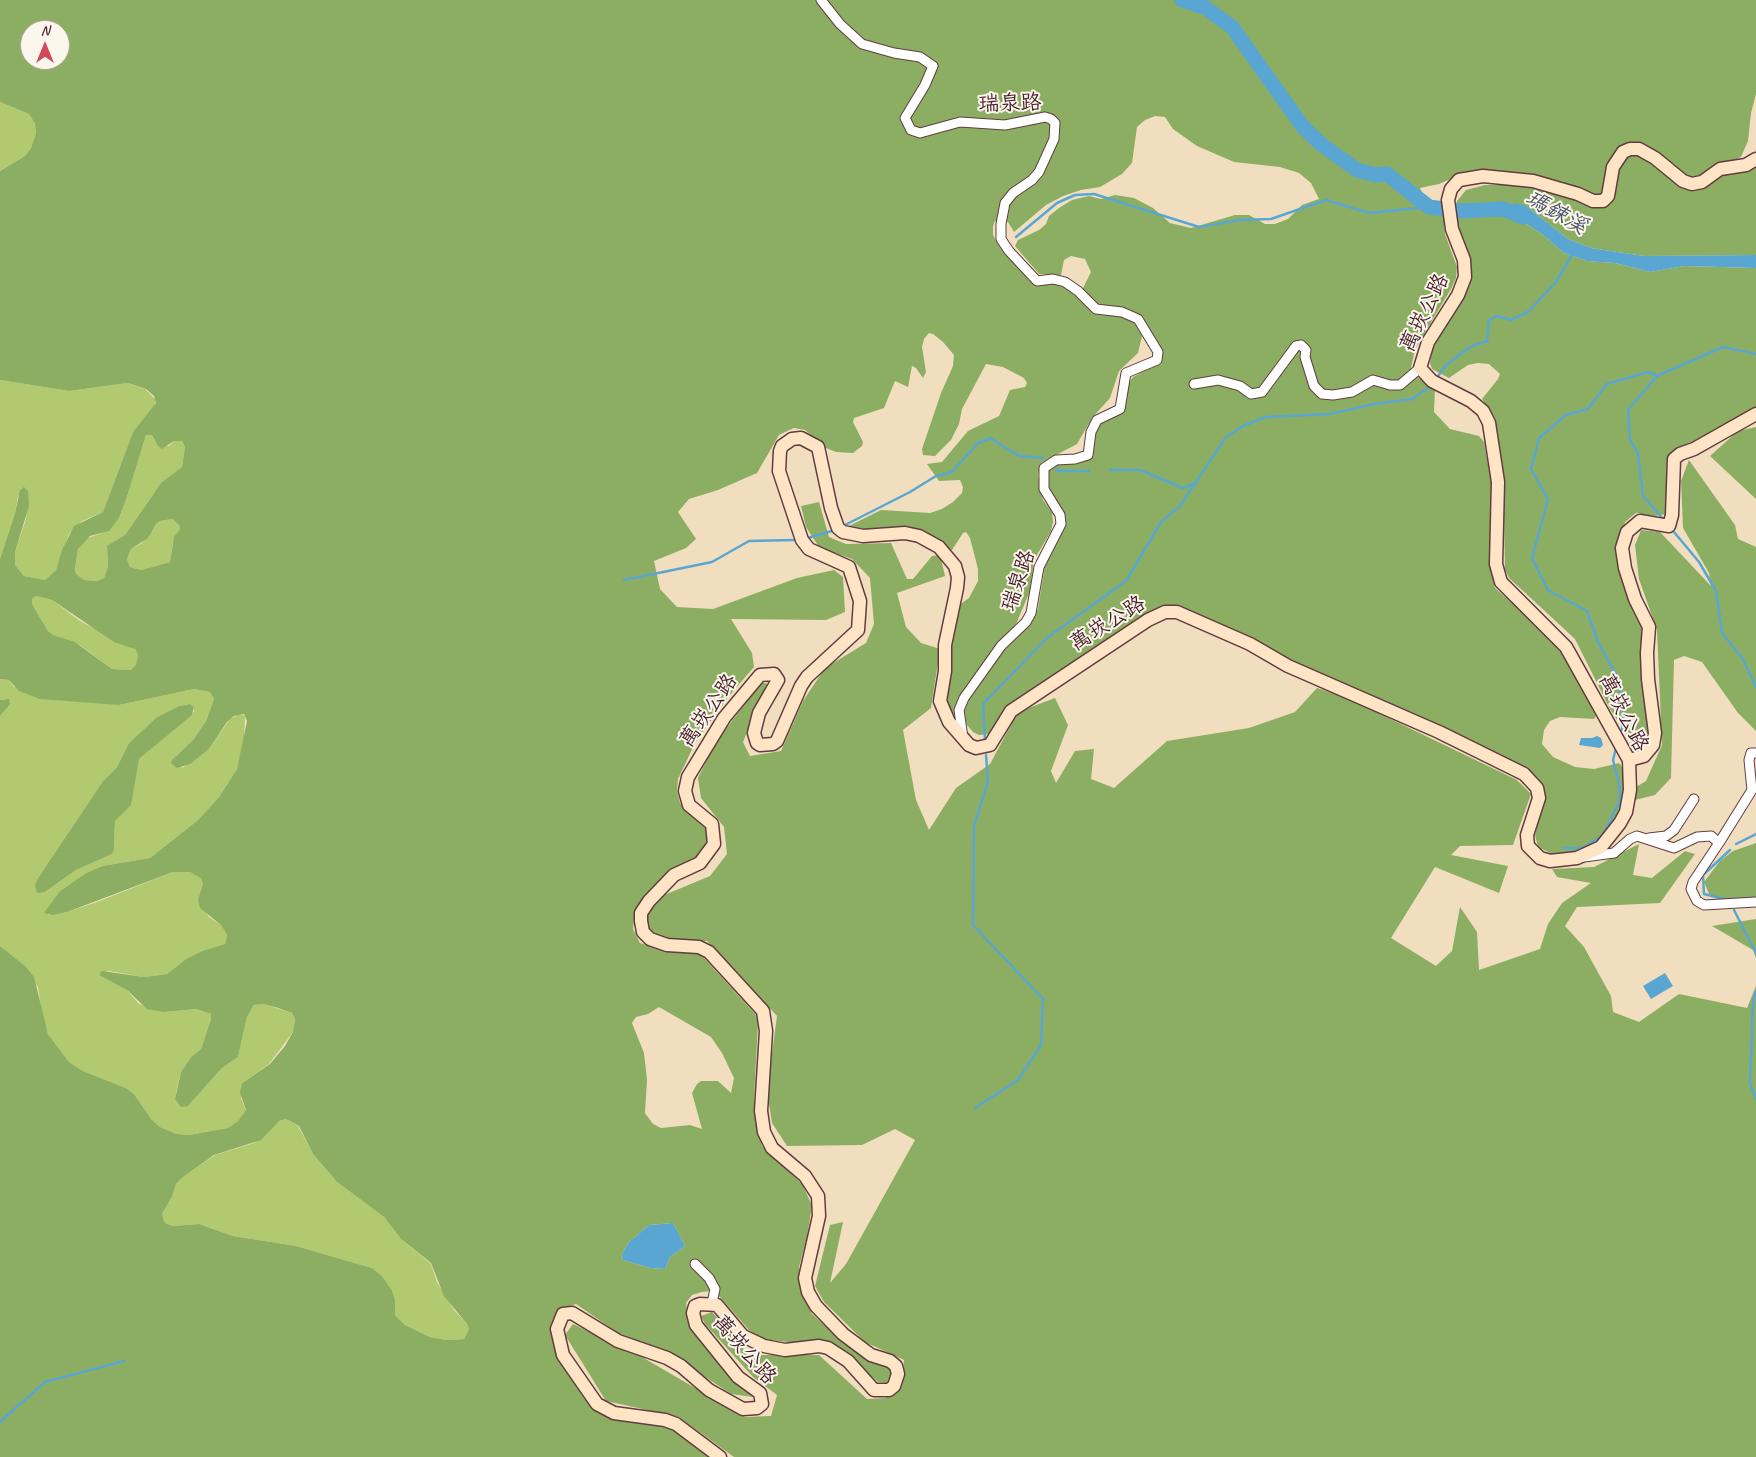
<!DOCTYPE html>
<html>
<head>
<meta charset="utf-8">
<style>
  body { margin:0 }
  #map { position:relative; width:1756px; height:1457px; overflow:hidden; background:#f1debf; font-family:Caveat,sans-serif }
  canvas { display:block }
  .north { position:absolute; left:20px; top:20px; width:50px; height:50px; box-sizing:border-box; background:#fbf7ec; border:1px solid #b4a19f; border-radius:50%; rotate:0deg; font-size:14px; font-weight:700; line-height:20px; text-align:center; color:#4a1f2b }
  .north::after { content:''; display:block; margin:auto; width:18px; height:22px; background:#d1495b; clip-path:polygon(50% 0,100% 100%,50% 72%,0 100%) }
</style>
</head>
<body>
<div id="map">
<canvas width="1756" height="1457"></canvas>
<div class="north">N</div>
</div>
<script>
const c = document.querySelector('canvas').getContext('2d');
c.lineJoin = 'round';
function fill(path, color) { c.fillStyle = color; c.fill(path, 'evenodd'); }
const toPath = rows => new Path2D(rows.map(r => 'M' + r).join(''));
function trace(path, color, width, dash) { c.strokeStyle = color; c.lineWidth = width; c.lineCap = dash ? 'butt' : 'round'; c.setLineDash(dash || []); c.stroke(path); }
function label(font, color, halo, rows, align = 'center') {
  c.font = font + ' Caveat,"LXGW WenKai TC",sans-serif'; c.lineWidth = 4; c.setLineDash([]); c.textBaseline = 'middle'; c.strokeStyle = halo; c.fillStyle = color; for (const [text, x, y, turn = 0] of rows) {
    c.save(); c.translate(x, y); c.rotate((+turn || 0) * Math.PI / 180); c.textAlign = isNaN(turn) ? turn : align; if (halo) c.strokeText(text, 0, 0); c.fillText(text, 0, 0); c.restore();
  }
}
fill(toPath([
  [0,102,29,114,35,124,36,133,31,148,25,156,0,171],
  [0,380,69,391,128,383,145,389,156,400,154,408,133,432,103,512,82,521,69,534,56,570,45,580,24,576,15,565,15,552,26,519,28,491,25,488,18,496,15,513,0,559],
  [146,435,152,435,158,446,169,446,174,441,182,441,185,447,182,467,154,493,125,535,107,548,108,566,104,578,97,581,83,580,76,574,75,569,78,549,85,539,105,532,119,518,127,497],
  [172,519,179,525,180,529,173,543,170,562,141,570,130,567,127,559,131,549,142,543,156,524,160,521],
  [36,596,52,600,80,621,135,649,138,655,136,664,131,670,112,669,80,645,53,635,48,631,32,604,32,599],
  [0,679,9,680,14,687,119,705,194,689,210,692,214,699,206,721,193,740,176,756,182,768,209,749,230,719,240,714,245,716,244,743,237,769,219,797,198,820,150,858,102,866,86,873,60,891,48,915,67,912,97,902,173,872,190,872,201,877,203,884,198,899,209,917,221,925,227,935,225,944,202,951,186,959,167,974,144,977,109,971,99,974,127,990,139,1004,164,1012,196,1009,211,1014,211,1019,201,1049,191,1057,181,1072,177,1088,175,1099,188,1106,222,1068,238,1057,247,1017,254,1005,263,1004,292,1013,295,1019,293,1032,269,1064,242,1083,241,1098,246,1111,238,1121,228,1128,189,1135,177,1134,160,1127,152,1120,134,1094,126,1088,83,1071,69,1062,48,1034,42,1015,38,987,0,946,0,716,10,702,6,699,0,700],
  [190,704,194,707,194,712,139,759,135,774,115,821,114,850,112,854,76,870,45,892,38,878,103,781,117,767,129,743,157,717,179,706],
  [286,1119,298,1126,313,1154,337,1182,384,1217,401,1239,431,1264,437,1282,454,1310,467,1324,469,1329,464,1339,447,1340,430,1337,405,1325,395,1315,395,1300,382,1276,372,1268,296,1246,233,1236,199,1224,173,1226,165,1223,162,1214,172,1197,176,1184,182,1178,215,1155,254,1143,279,1121]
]), '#b1ca6f');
fill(toPath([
  [0,0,1756,0,1756,94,1751,113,1748,141,1741,157,1726,164,1713,167,1701,177,1694,179,1679,173,1643,145,1627,143,1612,157,1601,193,1597,198,1573,187,1548,180,1487,172,1462,174,1439,184,1420,188,1423,195,1430,201,1443,204,1445,234,1457,267,1456,278,1451,289,1415,349,1411,368,1417,377,1435,388,1434,412,1450,429,1479,436,1484,442,1492,487,1489,563,1495,588,1559,645,1596,716,1594,719,1560,717,1550,721,1544,730,1542,744,1553,757,1575,767,1594,769,1619,763,1622,767,1625,798,1611,830,1603,840,1585,851,1570,855,1554,855,1538,847,1535,835,1544,799,1542,789,1532,773,1432,724,1290,662,1231,630,1182,608,1165,608,1156,611,1032,691,1005,712,994,732,990,734,979,735,973,732,967,725,964,716,965,703,971,693,1001,651,1029,624,1038,609,1045,565,1063,528,1064,517,1047,488,1047,470,1056,463,1067,463,1090,457,1096,431,1102,422,1122,411,1128,384,1133,377,1157,364,1162,354,1162,349,1139,316,1123,309,1097,306,1092,302,1082,290,1091,272,1085,259,1071,256,1064,260,1061,275,1039,274,1015,246,1018,240,1039,230,1046,224,1049,216,1059,208,1072,200,1089,196,1101,199,1115,195,1134,198,1153,208,1170,223,1191,228,1235,215,1249,215,1265,224,1275,224,1288,219,1302,205,1319,199,1311,183,1299,173,1280,167,1234,162,1197,146,1173,129,1165,117,1155,116,1145,120,1137,127,1132,163,1122,174,1100,187,1081,190,1063,196,1046,205,1014,232,1008,222,995,221,993,226,993,235,1001,249,1035,284,1051,283,1066,288,1096,313,1115,314,1134,322,1142,336,1138,353,1119,371,1110,398,1092,418,1077,444,1041,463,1038,475,1043,500,1052,512,1053,522,1051,531,1034,560,1030,591,1016,624,996,646,966,686,954,714,948,702,947,644,955,608,969,598,978,581,978,569,970,538,966,532,963,533,952,550,946,549,934,537,910,530,848,532,847,527,881,510,930,513,942,509,953,502,962,493,963,487,960,480,939,481,927,464,942,462,968,431,999,416,1010,390,1025,387,1027,383,1024,378,1003,367,986,364,962,409,959,424,951,440,935,456,923,455,922,449,941,393,953,366,954,355,943,342,933,334,929,333,924,339,922,347,926,372,923,378,916,368,912,366,908,387,895,381,884,408,854,418,853,422,863,442,862,446,853,453,836,452,826,448,805,430,794,428,785,432,779,435,757,473,718,490,689,499,678,512,696,539,686,548,654,561,660,589,677,607,713,609,797,578,834,570,843,577,845,612,826,620,731,619,752,653,754,667,729,696,696,741,678,779,677,791,680,803,689,813,705,823,708,831,707,840,702,852,687,865,671,872,656,884,635,912,633,929,640,943,671,952,694,952,704,958,756,1015,758,1023,754,1099,757,1127,762,1146,803,1185,812,1206,807,1236,799,1267,800,1290,812,1314,839,1339,865,1355,891,1366,894,1373,893,1379,888,1383,878,1382,855,1362,831,1347,762,1339,749,1330,720,1297,711,1291,702,1292,692,1295,686,1303,688,1320,729,1374,754,1393,753,1397,731,1394,672,1355,618,1333,576,1304,561,1309,557,1314,554,1330,562,1358,589,1403,603,1415,662,1423,710,1457,0,1457,0,946,26,967,34,977,48,1034,69,1062,83,1071,126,1088,134,1094,152,1120,160,1127,177,1134,189,1135,228,1128,238,1121,246,1110,240,1093,242,1083,270,1064,285,1046,293,1032,295,1019,292,1013,278,1008,263,1004,254,1005,247,1017,238,1057,222,1068,188,1106,181,1107,175,1099,181,1072,191,1057,201,1049,211,1019,211,1014,196,1009,164,1012,147,1009,127,990,99,975,102,971,144,977,167,974,186,959,202,951,225,944,227,935,221,925,200,908,198,899,203,884,201,878,190,872,173,872,67,912,52,915,44,913,60,891,86,873,102,866,150,858,198,820,219,797,237,769,247,721,244,714,234,716,227,722,209,749,190,764,177,768,171,763,172,760,193,740,206,721,214,699,210,692,194,689,119,705,40,699,19,691,9,680,0,679,0,559,15,513,20,490,24,487,28,491,29,506,15,552,15,565,24,576,45,580,56,570,62,550,74,526,103,512,133,432,156,403,154,396,146,389,128,383,69,391,0,380,0,171,25,156,31,148,36,133,35,124,29,114,0,102],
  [30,30,60,30,60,60,30,60],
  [146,435,152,435,158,446,162,449,174,441,182,441,185,447,182,467,161,483,125,535,107,546,108,566,104,578,97,581,84,580,76,574,75,569,78,549,90,536,109,531,119,518,127,497],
  [172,519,179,525,180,529,174,537,170,562,141,570,130,567,127,559,131,549,148,538,156,524,160,521],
  [36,596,52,600,114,642,135,649,138,655,136,664,131,670,112,669,75,642,53,635,48,631,32,604,32,599],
  [659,1007,711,1037,722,1053,734,1078,731,1093,718,1081,701,1081,697,1084,692,1093,702,1129,690,1125,661,1128,653,1124,645,1113,647,1080,644,1053,632,1023,636,1017,648,1014],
  [286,1119,299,1126,313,1154,337,1182,384,1217,401,1239,431,1263,444,1296,467,1324,469,1329,464,1339,447,1340,430,1337,405,1325,395,1315,395,1300,392,1291,382,1276,372,1268,296,1246,233,1236,199,1224,173,1226,165,1223,162,1214,172,1197,176,1184,182,1178,214,1155,261,1140,279,1121],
  [673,1223,685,1246,670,1257,665,1269,650,1268,623,1260,622,1254,629,1242,649,1225],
  [1629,155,1638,155,1653,163,1678,184,1756,165,1756,255,1644,256,1591,248,1568,239,1526,206,1515,217,1542,234,1564,253,1587,261,1615,263,1650,272,1685,266,1756,268,1756,407,1669,454,1666,514,1655,516,1636,513,1625,522,1621,537,1643,624,1648,735,1644,747,1636,750,1609,707,1575,639,1521,589,1509,578,1505,569,1503,468,1496,429,1488,408,1482,399,1498,379,1500,374,1489,364,1478,363,1468,365,1449,378,1432,369,1430,363,1432,351,1468,277,1454,220,1457,201,1466,190,1485,185,1518,185,1611,199,1622,161],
  [1756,427,1756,499,1710,456,1738,431],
  [1689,460,1735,525,1738,539,1756,547,1756,731,1738,713,1702,662,1684,656,1674,660,1671,778,1655,795,1635,800,1636,787,1646,781,1662,745,1657,630,1639,579,1635,545,1641,530,1660,532,1711,586,1709,573,1683,528,1681,481],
  [819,502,829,537,846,544,891,543,907,579,913,579,932,556,940,555,945,576,897,593,906,627,921,643,940,649,931,708,903,730,916,800,929,830,956,788,990,764,1018,712,1055,698,1068,725,1051,771,1056,783,1075,751,1094,749,1091,779,1114,788,1167,741,1249,728,1295,712,1317,688,1345,697,1517,780,1531,794,1513,845,1460,846,1451,855,1508,866,1499,893,1435,867,1391,938,1436,966,1452,951,1460,907,1477,932,1479,970,1540,949,1548,924,1562,903,1591,883,1557,877,1552,869,1594,867,1639,844,1633,875,1652,878,1685,851,1695,854,1660,903,1577,907,1565,926,1584,947,1611,996,1613,1012,1639,1022,1679,994,1747,1008,1756,986,1756,1457,734,1457,679,1417,606,1401,565,1335,573,1324,642,1357,745,1417,771,1416,777,1395,753,1377,705,1324,701,1316,712,1312,749,1355,819,1355,867,1399,886,1398,902,1384,904,1360,865,1342,824,1302,815,1286,830,1225,843,1222,830,1283,846,1264,915,1140,895,1129,862,1145,787,1146,772,1123,767,1091,777,1016,707,941,655,943,646,933,648,909,662,896,710,876,727,854,724,827,701,798,698,778,715,743,762,682,767,684,743,742,750,756,781,751,803,701,825,668,866,643,874,624,870,578,852,559,819,547,806,527,801,506],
  [9,699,10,704,0,716,0,700],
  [190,704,194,707,192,715,139,759,131,805,115,821,114,850,112,854,76,870,45,892,37,893,35,886,38,878,103,781,117,767,129,743,157,717,179,706],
  [1756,843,1756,901,1739,905,1710,896,1704,882,1720,861,1733,851],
  [1756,919,1756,958,1753,950,1712,926]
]), '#8cae62');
fill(toPath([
  [1516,203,1526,206,1568,239,1591,248,1644,256,1756,255,1756,268,1685,266,1650,272,1615,263,1587,261,1564,253,1542,234,1503,209],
  [1597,736,1601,738,1603,745,1600,748,1579,745,1581,738,1592,738],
  [1665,973,1673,986,1651,999,1643,986],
  [673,1223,685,1246,670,1257,665,1269,650,1268,623,1260,622,1254,629,1242,649,1225]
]), '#59a6d2');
trace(toPath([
  [1016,237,1057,203,1075,195,1094,194,1199,227,1240,220,1271,219,1326,200,1369,213,1429,207],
  [1657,376,1628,410,1630,440,1638,453,1643,496,1664,520],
  [1436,379,1446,365,1470,347,1487,341,1489,320,1497,316,1511,320,1528,312,1556,282,1572,255],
  [1055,466,1058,471,1089,471],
  [1110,470,1140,470,1183,488,1196,483],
  [845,525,910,492,936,476,952,472,978,443,990,438,1019,456,1044,458],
  [1674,532,1699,562,1716,591,1722,633,1743,659,1756,687],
  [808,538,832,531],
  [624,580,712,562,749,541,794,540],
  [1620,735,1624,722,1619,680,1598,642,1587,611,1548,590,1532,558,1548,499,1531,469,1539,438,1566,415,1588,409,1607,384,1648,372,1657,376,1723,347,1756,354],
  [985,740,983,704,1048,637,1126,581,1161,522,1180,506,1226,437,1243,426,1266,417,1330,414,1374,404,1412,399,1431,386],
  [1736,844,1756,834],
  [1563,848,1583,848,1603,835,1620,800,1619,783,1613,760,1616,748],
  [1728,900,1704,894,1703,875,1730,850],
  [1734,910,1756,953],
  [1756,991,1753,1002,1750,1083,1756,1099],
  [975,1108,1018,1080,1041,1045,1043,999,973,925,974,826,988,781,986,755],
  [0,1422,45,1382,124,1361]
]), '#59a6d2', 2.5);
trace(toPath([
  [1182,0,1206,8,1232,27,1303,127,1322,145,1357,170,1376,175,1387,174,1429,207,1460,211,1503,209,1523,217]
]), '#59a6d2', 15);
const street = toPath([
  [821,0,840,24,862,44,894,53,920,57,933,66,925,85,905,118,911,130,920,133,960,122,1005,125,1045,117,1051,119,1055,123,1054,139,1039,172,1032,180,1013,193,1005,203,1001,224,1001,239,1009,251,1037,281,1053,279,1065,282,1078,291,1096,309,1122,312,1138,319,1158,352,1157,360,1126,373,1120,409,1097,420,1091,432,1088,455,1075,459,1056,460,1044,468,1044,489,1060,515,1061,524,1039,567,1031,613,1026,622,1001,646,964,698,959,710,963,738],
  [1194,384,1218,380,1240,386,1251,394,1262,392,1296,346,1301,345,1306,350,1305,357,1314,386,1322,394,1333,395,1352,392,1373,380,1390,385,1400,385,1420,368],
  [1649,838,1666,836,1674,830,1694,799],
  [1719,843,1752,790,1749,760,1751,753,1756,753],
  [1584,857,1614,853,1630,839,1637,836,1674,848,1697,837,1711,836,1719,843,1693,882,1691,889,1697,901,1704,905,1756,902],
  [695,1264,709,1278,715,1289,712,1303]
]);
const secondary = toPath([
  [1629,760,1644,756,1653,745,1655,733,1648,679,1647,653,1649,627,1635,599,1625,568,1622,548,1627,532,1640,521,1669,526,1672,515,1674,459,1680,454,1694,449,1756,414],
  [720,1457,676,1424,665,1420,614,1413,597,1404,563,1355,557,1329,563,1314,572,1313,618,1341,667,1358,681,1366,709,1390,743,1409,757,1408,762,1404,760,1393,738,1377,696,1325,693,1313,695,1306,700,1304,717,1305,743,1336,764,1346,785,1350,819,1346,828,1348,848,1361,874,1390,889,1390,894,1386,898,1374,896,1366,890,1361,871,1355,843,1334,816,1306,808,1292,805,1278,819,1216,818,1196,805,1176,772,1148,764,1132,761,1111,766,1031,763,1011,709,952,699,947,667,945,650,939,643,932,641,921,641,913,649,901,674,875,700,863,714,844,712,824,689,805,685,791,688,777,724,718,760,675,774,674,778,680,759,713,754,733,757,743,760,745,773,744,777,741,801,686,807,677,858,630,860,601,849,567,809,549,802,540,779,471,780,451,782,446,792,439,801,438,818,447,831,508,838,528,843,532,863,536,905,533,919,536,939,547,955,566,958,577,957,588,945,645,945,671,940,701,949,722,969,745,976,748,990,745,1011,711,1148,620,1165,612,1177,612,1250,644,1288,666,1439,732,1524,774,1537,788,1539,798,1527,835,1528,846,1540,858,1550,861,1577,858,1601,847,1620,823,1626,812,1630,790,1629,760,1566,647,1501,582,1496,564,1498,482,1489,423,1483,411,1471,401,1432,381,1420,368,1428,342,1458,295,1465,277,1464,260,1452,229,1448,200,1451,189,1459,180,1483,176,1533,181,1578,194,1593,201,1603,201,1608,196,1613,167,1623,152,1630,149,1639,149,1655,158,1683,181,1692,184,1702,182,1720,169,1746,165,1756,159]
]);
trace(street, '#633c41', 11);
trace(secondary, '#633c41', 15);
trace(street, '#fff', 9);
trace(secondary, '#ffe4c6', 12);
label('21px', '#4a1f2b', '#fbf7ec', [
  ["瑞泉路",1010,104,-2],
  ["萬崁公路",1425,313,-64],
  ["瑞泉路",1019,581,-71],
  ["萬崁公路",1108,624,-32],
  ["萬崁公路",709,711,-55],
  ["萬崁公路",1623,713,63],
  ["萬崁公路",744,1350,49]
]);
label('italic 22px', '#50556e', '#fbf7ec', [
  ["瑪鋉溪",1556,213,29]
]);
</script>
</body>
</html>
